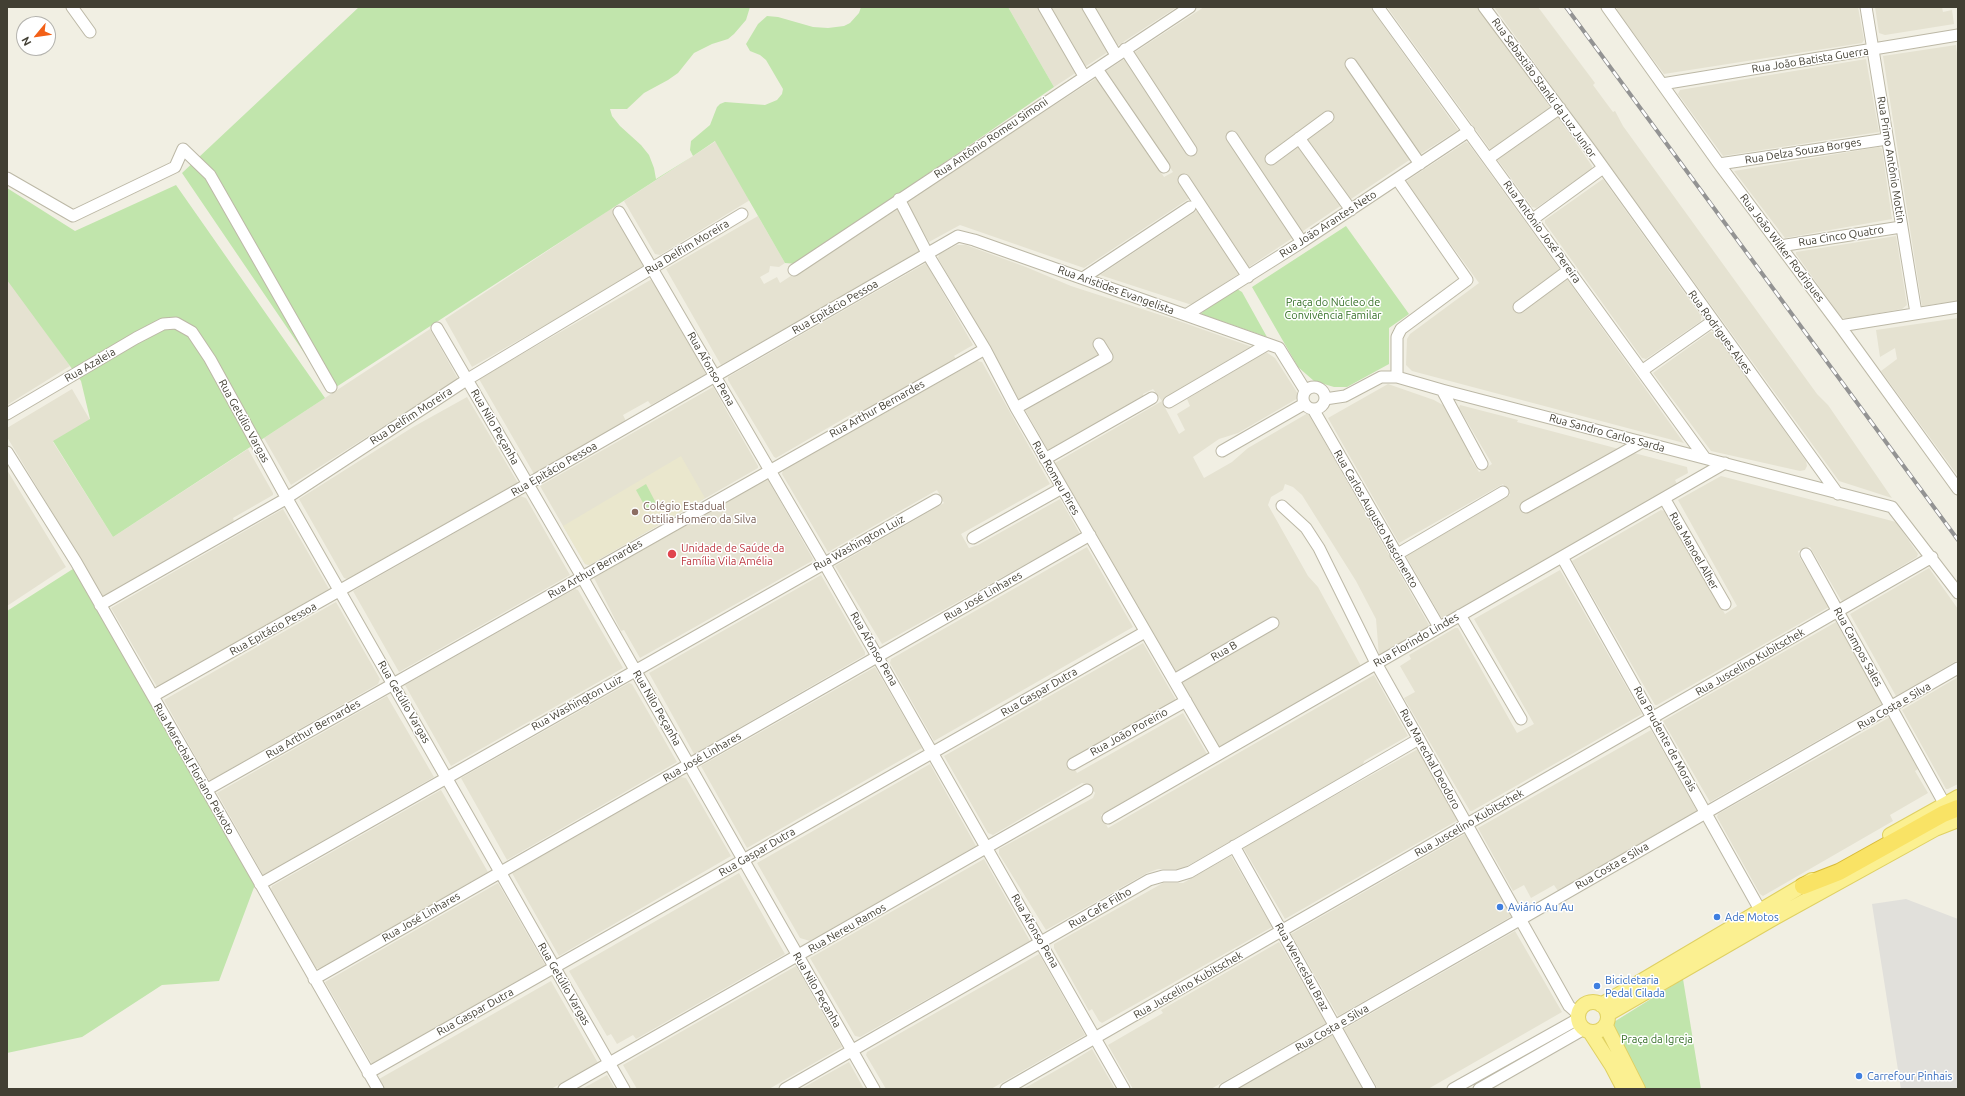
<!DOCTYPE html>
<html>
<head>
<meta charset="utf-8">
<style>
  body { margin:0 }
  #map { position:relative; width:1965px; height:1096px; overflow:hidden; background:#f1efe3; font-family:Ubuntu,sans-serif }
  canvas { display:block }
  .frame { position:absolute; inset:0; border:8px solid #423f33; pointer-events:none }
  .north { position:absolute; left:16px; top:16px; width:40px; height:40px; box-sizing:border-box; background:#fff; border:1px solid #b3b2ad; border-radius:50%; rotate:241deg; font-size:11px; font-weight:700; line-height:16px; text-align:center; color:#423f33 }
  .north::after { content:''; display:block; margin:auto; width:14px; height:18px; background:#f36017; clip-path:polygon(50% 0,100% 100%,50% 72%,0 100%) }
</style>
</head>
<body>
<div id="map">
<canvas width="1965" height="1096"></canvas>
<div class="frame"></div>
<div class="north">N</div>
</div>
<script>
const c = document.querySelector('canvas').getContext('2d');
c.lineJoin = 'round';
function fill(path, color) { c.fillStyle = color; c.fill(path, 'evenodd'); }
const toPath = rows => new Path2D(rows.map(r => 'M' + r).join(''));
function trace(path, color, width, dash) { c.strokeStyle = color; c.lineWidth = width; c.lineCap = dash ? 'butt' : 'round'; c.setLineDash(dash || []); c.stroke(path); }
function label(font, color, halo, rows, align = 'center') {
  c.font = font + ' Ubuntu,sans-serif'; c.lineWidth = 3; c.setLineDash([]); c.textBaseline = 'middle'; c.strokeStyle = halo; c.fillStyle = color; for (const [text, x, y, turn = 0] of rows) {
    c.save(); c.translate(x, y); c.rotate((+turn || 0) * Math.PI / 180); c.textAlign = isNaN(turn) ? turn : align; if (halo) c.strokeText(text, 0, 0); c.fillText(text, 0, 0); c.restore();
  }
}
fill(toPath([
  [1008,7,1177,7,1054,87],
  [1204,7,1370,7,1458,130,1419,155,1352,61,1346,66,1411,159,1192,305,1100,275,1198,210,1190,198,1084,268,960,225,929,242,907,203,909,199,1098,77,1164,177,1173,172,1106,71],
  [1387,7,1478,7,1552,110,1492,152],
  [1494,7,1538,7,1595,83,1593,85,1604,100,1613,112,1615,111,1623,126,1817,394,1828,405,1892,498,1839,481],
  [1625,7,1858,7,1864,40,1862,43,1664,74,1616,10,1617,8],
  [1875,7,1942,7,1943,12,1952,10,1954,24,1885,35,1879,33],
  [1956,45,1958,61,1958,301,1922,306,1883,56],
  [1866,59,1879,132,1723,156,1678,94,1680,90],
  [1557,115,1592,166,1592,169,1536,208,1532,207,1497,159],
  [716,141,750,200,660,255,655,254,624,201],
  [1466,142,1468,143,1561,271,1553,276,1559,285,1567,279,1684,443,1412,371,1406,365,1407,339,1410,334,1479,283,1406,183,1408,180],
  [1879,147,1882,149,1892,219,1785,238,1734,171],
  [1603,179,1701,316,1701,321,1646,359,1642,358,1545,223,1545,220],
  [897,207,922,251,721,365,666,269,758,216,785,263,779,267,770,266,769,272,760,277,764,284,777,277,780,283],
  [612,208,645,268,472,367,445,319],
  [1896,236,1907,305,1902,309,1846,319,1841,317,1796,254,1796,252],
  [957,245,966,245,1026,267,1071,286,1179,321,1255,348,1162,402,1179,434,1185,430,1177,414,1190,406,1187,399,1266,352,1275,358,1300,397,1238,433,1219,439,1193,457,1204,478,1232,462,1248,448,1308,413,1429,625,1428,628,1379,656,1376,619,1356,581,1302,495,1293,487,1285,484,1283,490,1271,497,1268,505,1308,576,1318,587,1361,666,1219,747,1055,463,1162,401,1153,389,1143,394,1144,397,1048,450,938,258,939,254],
  [926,263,973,345,954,356,956,359,859,414,857,411,776,458,774,457,728,380,728,377],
  [8,278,70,366,7,405,7,279],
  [652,279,706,374,730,417,758,466,758,468,589,565,585,564,540,486,713,387,706,374,651,405,648,401,623,415,626,421,534,474,479,379],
  [1958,318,1958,476,1881,371,1897,359,1895,348,1880,357,1876,330],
  [430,329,458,379,291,485,264,438],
  [1710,332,1714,332,1806,461,1807,466,1805,470,1800,471,1711,451,1653,373],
  [977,361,982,362,1050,484,961,534,969,548,978,545,1060,499,1080,534,882,644,835,566,944,503,937,490,828,552,782,474,783,470],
  [1388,384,1434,400,1450,409,1472,456,1470,458,1479,472,1492,464,1459,408,1460,405,1518,420,1517,422,1687,467,1688,473,1675,480,1677,484,1444,618,1441,617,1406,556,1510,495,1503,484,1399,543,1328,418],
  [72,389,90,420,53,442,113,537,248,449,273,493,273,495,233,518,234,521,103,597,7,437,7,428],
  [467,397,518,483,347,579,344,578,299,499,413,427],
  [7,470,66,567,7,606],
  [1721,476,1896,522,1918,554,1917,557,1843,601,1841,600,1810,547,1798,551,1800,558,1829,607,1657,705,1655,705,1572,561,1661,510,1664,511,1725,614,1737,606,1678,500],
  [767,478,813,559,812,561,640,658,624,630,621,631,594,578],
  [520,496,526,498,570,575,399,672,353,591],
  [283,509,329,589,157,687,111,608],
  [1087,547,1133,627,934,741,890,663,891,659],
  [1929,568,1958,609,1958,660,1896,696,1850,614],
  [1560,570,1642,714,1472,811,1470,811,1404,698,1415,692,1400,666,1411,659,1409,655,1455,628,1458,628,1517,733,1534,724,1474,619],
  [821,575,865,652,865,655,694,754,649,673],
  [575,589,578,590,623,668,451,766,405,685],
  [336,602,380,679,378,684,211,780,208,779,164,700],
  [1836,622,1883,703,1710,802,1663,721],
  [1143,643,1176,700,1070,760,1077,773,1183,713,1207,754,1101,815,1108,828,1374,675,1408,736,1364,761,1363,765,1182,869,1158,869,1147,873,1046,930,999,854,999,849,1093,798,1095,793,1090,785,1082,783,993,835,988,833,944,756],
  [875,667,922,748,747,848,701,766],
  [1958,677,1958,784,1948,789,1946,789,1902,710],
  [629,683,632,684,677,762,507,860,461,778],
  [387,696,434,777,263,875,217,793],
  [1890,717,1918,769,1915,771,1928,793,1890,815,1893,821,1763,896,1760,894,1717,817,1718,814],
  [1651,730,1697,811,1558,891,1554,885,1531,898,1524,885,1513,891,1478,828],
  [1418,749,1458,820,1285,919,1244,849,1245,846],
  [930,764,976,846,810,941,800,938,757,863],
  [680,777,686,778,731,856,559,956,512,873],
  [441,790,488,872,320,969,316,968,271,889,272,886],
  [1465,834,1512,916,1338,1016,1291,934],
  [1231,856,1272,927,1102,1023,1099,1021,1092,1009,1089,1011,1054,948,1054,944,1163,883,1183,883],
  [984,859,1030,941,860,1037,855,1036,810,958],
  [739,873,785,954,636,1039,633,1035,617,1044,611,1034,607,1036,569,971],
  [498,883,545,965,372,1064,325,982],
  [1515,931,1562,1012,1428,1089,1378,1089,1344,1029],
  [1279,942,1326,1023,1211,1089,1133,1089,1108,1045,1163,1013,1161,1010],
  [1039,954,1085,1035,991,1089,886,1089,866,1055,867,1052],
  [796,966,842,1047,769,1089,637,1089,623,1065],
  [551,981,598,1063,551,1089,385,1089,379,1079],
  [1332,1035,1363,1089,1236,1089,1303,1051],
  [1092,1049,1115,1089,1023,1089,1071,1062],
  [849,1062,864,1089,801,1089,822,1077],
  [607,1075,615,1089,582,1089,589,1085]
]), '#e5e2d1');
fill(toPath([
  [681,456,705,498,589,565,585,564,563,526]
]), '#eae7cd');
fill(toPath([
  [359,7,750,7,746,20,734,34,728,39,712,44,694,53,678,73,668,80,644,93,627,109,610,109,612,116,620,126,641,145,649,155,654,168,656,179,693,156,690,150,691,141,710,125,717,107,720,104,725,102,765,105,777,100,782,94,783,89,766,60,760,55,750,51,746,44,758,24,767,16,778,17,813,27,828,28,844,26,850,23,859,13,861,7,1008,7,1054,87,797,264,785,263,715,141,693,156,330,391,182,173],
  [176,185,325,398,113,537,53,441,90,419,81,381,7,280,7,188,75,231],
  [1346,226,1409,314,1389,328,1389,364,1347,387,1334,387,1314,381,1298,367,1252,287],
  [1237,289,1242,292,1267,337,1201,314,1205,309],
  [646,484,657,505,647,510,636,490],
  [76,567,256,882,219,981,162,985,82,1037,7,1053,7,611],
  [1683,979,1701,1089,1638,1089,1609,1025]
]), '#c1e5ac');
fill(toPath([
  [1906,899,1958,919,1958,1089,1901,1089,1872,904]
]), '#e1e0db');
const minor = toPath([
  [72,7,90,32],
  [1044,7,1084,76],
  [1088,7,1116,55],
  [1378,7,1705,458],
  [1484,7,1590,149,1838,494],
  [1607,7,1719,164,1840,326,1958,489],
  [1866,7,1916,313],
  [1125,49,1191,150],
  [1351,64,1420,164],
  [1097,69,1164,167],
  [1662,84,1958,35],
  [1232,137,1302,242],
  [1299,138,1351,210],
  [1489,158,1560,108],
  [1271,159,1328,117],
  [1719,164,1887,139],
  [7,178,73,216,175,167,183,149,210,175,331,387],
  [1184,180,1248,277],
  [899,199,927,253,985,349,1016,408,1217,755],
  [619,212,824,563,1124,1089],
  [1533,219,1603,168],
  [1780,246,1901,227],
  [794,270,1190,7],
  [1083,278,1190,207],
  [1519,307,1569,270],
  [1186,315,1302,242,1469,131],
  [1840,326,1958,307],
  [437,328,582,577,874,1089],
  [1643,370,1713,321],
  [1397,377,1397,337,1401,329,1467,280,1397,179],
  '1303 398a11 11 0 1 1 22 0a11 11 0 1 1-22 0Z',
  [1442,390,1482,464],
  [1325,399,1345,396,1381,377,1397,377,1442,390,1892,507,1958,593],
  [1169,402,1268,344],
  [1016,408,1107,357,1099,344],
  [1313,409,1439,627],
  [7,414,136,338,163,324,176,323,192,332,210,359,286,497,624,1089],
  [1222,451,1304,404],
  [7,452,76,562,378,1089],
  [1045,459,1152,398],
  [1664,498,1725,604],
  [1282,506,1306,528,1319,548,1376,663,1569,1006,1578,1014],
  [1526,507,1642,442],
  [973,538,1062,488],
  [1806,554,1944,803],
  [1396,555,1503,492],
  [1562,557,1764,917],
  [100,605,282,501,468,379,742,214],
  [1460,615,1521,719],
  [1174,680,1273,623],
  [153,696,528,484,958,236,974,240,1279,348,1305,390],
  [1073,764,1186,701],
  [206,790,985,349],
  [1108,818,1725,463],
  [1234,846,1370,1089],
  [260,884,936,500],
  [314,979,1090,535],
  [368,1073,1145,632],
  [564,1089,1087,790],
  [785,1089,1149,880,1163,876,1177,876,1190,872,1419,739],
  [1006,1089,1932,557],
  [1225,1089,1958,668],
  [1453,1089,1578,1019],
  [1479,1089,1584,1029]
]);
const major = toPath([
  [1890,835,1958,797],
  '1578 1017a15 15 0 1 1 30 0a15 15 0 1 1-30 0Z',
  [1601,1005,1812,880],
  [1608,1014,1774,918,1935,829,1958,820],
  [1606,1026,1638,1089],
  [1590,1032,1612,1066,1624,1089]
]);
const highway = toPath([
  [1803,886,1839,872,1943,814,1958,808]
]);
trace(minor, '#bcb8a6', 13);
trace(major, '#dfd062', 16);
trace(highway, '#d8ba36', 18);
trace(minor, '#fff', 11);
trace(major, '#fbf091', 14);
trace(highway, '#f9e365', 16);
const rail = toPath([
  [1566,7,1958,540]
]);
trace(rail, '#939393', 4);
trace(rail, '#fff', 2.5, [8]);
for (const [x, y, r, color] of [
  [635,512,4,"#8d6e63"],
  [672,554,5,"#e0444e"],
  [1500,907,4,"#3f7fe0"],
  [1717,917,4,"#3f7fe0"],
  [1597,986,4,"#3f7fe0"],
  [1859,1076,4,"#3f7fe0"]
]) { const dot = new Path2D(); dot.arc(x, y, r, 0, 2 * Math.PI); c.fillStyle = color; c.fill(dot); trace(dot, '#fff', 1.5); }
label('11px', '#423f33', '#fff', [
  ["Rua João Batista Guerra",1810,60,-9],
  ["Rua Sebastião Stanki da Luz Junior",1544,88,54],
  ["Rua Antônio Romeu Simoni",991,138,-34],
  ["Rua Delza Souza Borges",1803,151,-9],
  ["Rua Primo Antônio Mottin",1891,160,81],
  ["Rua João Arantes Neto",1328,224,-33],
  ["Rua Antônio José Pereira",1542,232,54],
  ["Rua Cinco Quatro",1841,236,-9],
  ["Rua Delfim Moreira",687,247,-31],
  ["Rua João Wilker Rodrigues",1782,248,53],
  ["Rua Aristides Evangelista",1116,290,20],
  ["Rua Epitácio Pessoa",835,307,-30],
  ["Rua Rodrigues Alves",1720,332,54],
  ["Rua Azaleia",90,365,-30],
  ["Rua Afonso Pena",711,369,60],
  ["Rua Arthur Bernardes",877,409,-29],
  ["Rua Delfim Moreira",411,416,-33],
  ["Rua Getúlio Vargas",244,421,61],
  ["Rua Nilo Peçanha",495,427,60],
  ["Rua Sandro Carlos Sarda",1607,433,15],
  ["Rua Epitácio Pessoa",554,469,-30],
  ["Rua Romeu Pires",1056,478,60],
  ["Rua Carlos Augusto Nascimento",1376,519,60],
  ["Rua Washington Luiz",859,543,-29],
  ["Rua Manoel Alher",1694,551,60],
  ["Rua Arthur Bernardes",595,569,-30],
  ["Rua José Linhares",983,596,-30],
  ["Rua Epitácio Pessoa",273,629,-29],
  ["Rua Florindo Lindes",1416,640,-30],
  ["Rua Campos Sales",1858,647,61],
  ["Rua Afonso Pena",874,649,60],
  ["Rua B",1224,651,-30],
  ["Rua Juscelino Kubitschek",1750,662,-30],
  ["Rua Gaspar Dutra",1039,692,-30],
  ["Rua Getúlio Vargas",404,702,60],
  ["Rua Washington Luiz",577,703,-29],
  ["Rua Costa e Silva",1894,706,-30],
  ["Rua Nilo Peçanha",657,708,60],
  ["Rua Arthur Bernardes",313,729,-30],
  ["Rua João Poreirio",1129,732,-29],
  ["Rua Prudente de Morais",1665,739,61],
  ["Rua José Linhares",702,757,-30],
  ["Rua Marechal Deodoro",1430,759,61],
  ["Rua Marechal Floriano Peixoto",194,769,60],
  ["Rua Juscelino Kubitschek",1469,823,-30],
  ["Rua Gaspar Dutra",757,852,-30],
  ["Rua Costa e Silva",1612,866,-30],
  ["Rua Cafe Filho",1100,908,-30],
  ["Rua José Linhares",421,917,-30],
  ["Rua Nereu Ramos",847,928,-30],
  ["Rua Afonso Pena",1035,931,60],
  ["Rua Wenceslau Braz",1302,967,61],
  ["Rua Getúlio Vargas",564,984,60],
  ["Rua Juscelino Kubitschek",1188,985,-30],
  ["Rua Nilo Peçanha",817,990,60],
  ["Rua Gaspar Dutra",475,1012,-29],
  ["Rua Costa e Silva",1332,1028,-30]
]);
label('11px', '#377129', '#fff', [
  ["Praça do Núcleo de",1333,302],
  ["Convivência Familar",1333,315],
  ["Praça da Igreja",1657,1039]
]);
label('11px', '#785e54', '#fff', [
  ["Colégio Estadual",643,506],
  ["Ottilia Homero da Silva",643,519]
], 'left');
label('11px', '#be3a42', '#fff', [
  ["Unidade de Saúde da",681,548],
  ["Família Vila Amélia",681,561]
], 'left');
label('11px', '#366cbe', '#fff', [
  ["Aviário Au Au",1508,907],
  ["Ade Motos",1725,917],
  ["Bicicletaria",1605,980],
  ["Pedal Cilada",1605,993],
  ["Carrefour Pinhais",1867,1076]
], 'left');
</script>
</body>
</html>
